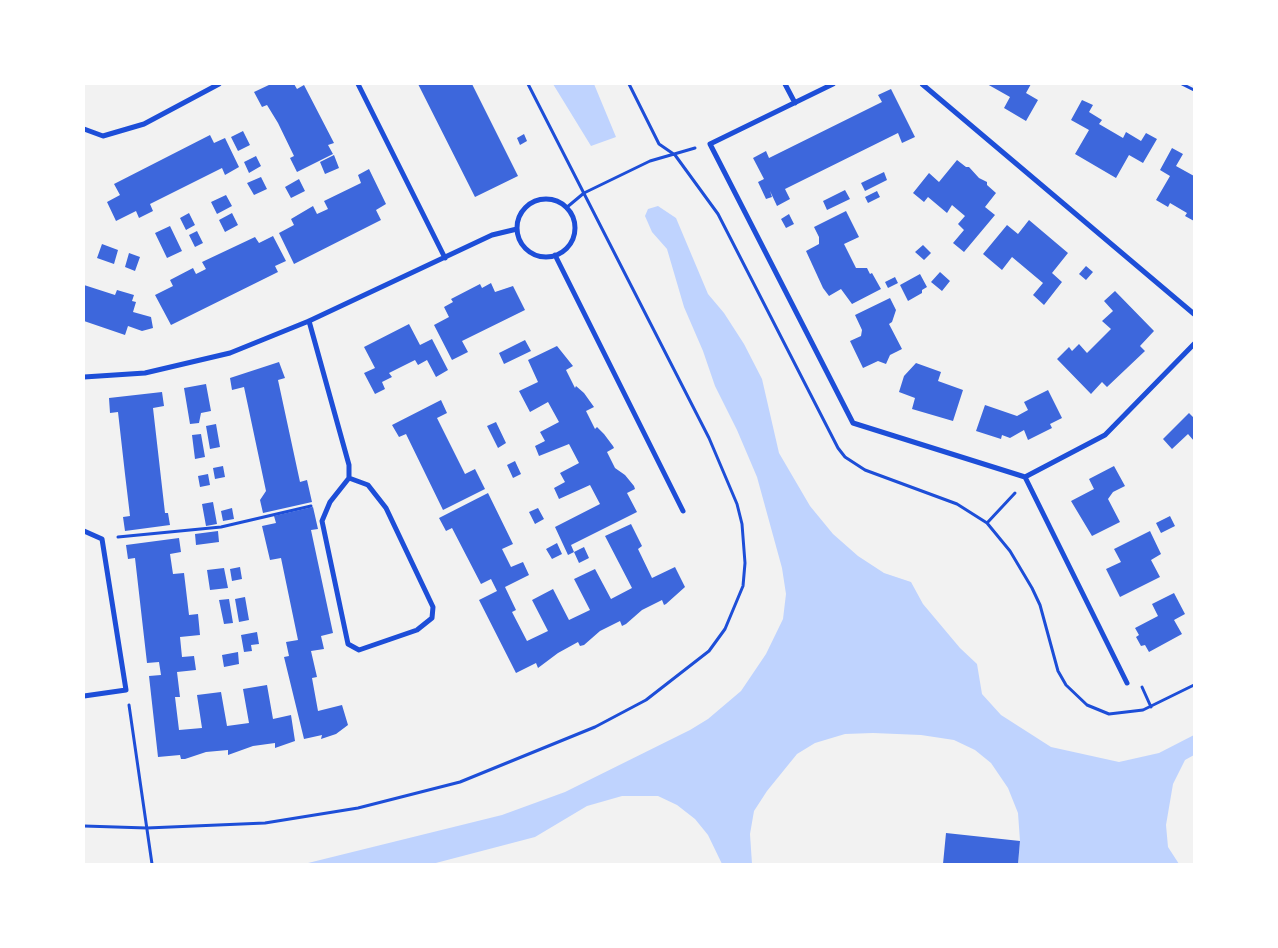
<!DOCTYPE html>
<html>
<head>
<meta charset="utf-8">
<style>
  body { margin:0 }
  #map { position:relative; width:1278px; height:948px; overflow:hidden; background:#f2f2f2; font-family:Poppins,sans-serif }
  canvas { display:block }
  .frame { position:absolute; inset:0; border:85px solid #fff; pointer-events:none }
</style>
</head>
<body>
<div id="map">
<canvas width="1278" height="948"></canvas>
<div class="frame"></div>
</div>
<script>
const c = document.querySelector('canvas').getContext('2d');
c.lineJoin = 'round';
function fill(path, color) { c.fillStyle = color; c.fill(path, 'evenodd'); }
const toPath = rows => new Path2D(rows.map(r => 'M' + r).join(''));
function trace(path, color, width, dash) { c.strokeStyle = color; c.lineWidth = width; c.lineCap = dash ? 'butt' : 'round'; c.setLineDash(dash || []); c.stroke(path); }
fill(toPath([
  [553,84,594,84,616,137,591,146],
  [658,206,676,218,708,294,724,313,744,344,762,379,779,453,810,506,833,534,858,556,884,573,911,582,923,604,960,648,977,664,982,694,1001,715,1051,747,1119,762,1159,753,1194,735,1194,755,1185,760,1173,784,1166,825,1168,847,1179,864,1018,864,1020,841,1018,813,1008,788,991,763,975,750,954,740,921,735,873,733,845,734,815,743,797,754,767,791,754,811,750,834,752,864,722,864,708,835,695,819,677,805,658,796,622,796,587,806,535,837,432,864,304,864,502,815,565,792,690,730,708,719,741,691,766,654,783,619,786,594,782,568,757,477,737,430,715,386,703,351,684,307,667,249,652,232,645,216,648,209]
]), '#bfd3fe');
fill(toPath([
  [271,84,294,84,297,89,304,85,334,143,328,145,333,154,297,172,290,158,294,156,278,123,267,105,262,107,254,92],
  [418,84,472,84,518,176,475,197],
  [987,84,1031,84,1026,93,1038,100,1026,121,1004,108,1010,97],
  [891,89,915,137,902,143,898,133,785,189,790,199,777,206,770,191,772,197,766,199,758,182,764,179,753,158,766,151,769,158,882,102,878,95],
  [1082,100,1093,105,1089,112,1102,120,1099,124,1123,138,1126,132,1141,141,1146,133,1157,139,1143,163,1129,155,1116,178,1075,154,1089,130,1071,120],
  [243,131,250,145,238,151,231,137],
  [524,134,527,141,520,145,517,138],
  [210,135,214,143,225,138,239,167,225,175,222,168,150,204,153,211,139,218,136,211,116,221,107,202,120,195,114,184],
  [1172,148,1183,154,1176,166,1194,176,1194,221,1185,216,1187,213,1170,203,1168,207,1156,200,1170,176,1160,170],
  [334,155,339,168,325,174,320,162],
  [256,156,261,166,249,173,244,162],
  [957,160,966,167,969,167,979,178,987,182,987,185,996,193,985,207,995,215,964,252,953,243,964,230,958,224,965,216,952,205,947,213,928,197,924,202,913,193,929,173,939,182],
  [369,169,386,204,376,210,381,220,294,264,279,233,294,225,291,219,313,206,317,214,328,209,324,201,361,183,358,175],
  [884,172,887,180,865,191,861,183],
  [261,177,267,189,254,195,247,183],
  [299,179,305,191,291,198,285,187],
  [845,190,850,199,827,210,823,201],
  [877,191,880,197,868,203,865,197],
  [226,195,232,206,217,214,211,202],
  [846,211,859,237,844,244,856,268,867,268,870,274,872,273,881,289,852,304,841,289,829,296,823,288,806,251,819,244,819,237,814,227],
  [189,213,195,225,186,230,180,218],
  [232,213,238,225,225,232,219,220],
  [789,214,794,224,786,228,781,219],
  [1029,220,1068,253,1052,273,1062,282,1044,305,1033,295,1043,283,1012,257,1002,270,983,254,1007,225,1018,234],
  [170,226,182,251,167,258,155,233],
  [197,231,203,243,195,247,189,235],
  [273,236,286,261,275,266,278,272,171,325,155,295,173,286,170,280,193,268,196,274,206,269,202,262,255,237,259,243],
  [102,244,118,250,114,264,97,258],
  [923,245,931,253,924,260,915,252],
  [129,253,140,257,135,271,125,267],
  [1086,266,1093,272,1086,280,1079,274],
  [940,272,950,281,942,291,931,282],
  [920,274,927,287,922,290,922,293,908,301,900,285],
  [895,277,898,283,888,288,885,282],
  [491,283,495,292,513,286,525,310,462,341,468,352,452,360,434,325,449,317,444,307,453,302,451,299,480,284,482,288],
  [84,285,115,295,117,290,134,295,132,301,136,302,133,312,151,317,153,328,142,331,128,326,125,335,84,321],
  [1115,291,1154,331,1140,346,1145,351,1107,387,1102,382,1091,394,1057,359,1069,347,1072,351,1079,344,1087,353,1111,329,1102,321,1113,311,1104,301],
  [890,298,896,310,892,322,889,324,902,349,890,355,886,364,878,361,863,368,850,341,861,336,862,330,855,315],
  [409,324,420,345,432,339,448,370,436,377,427,360,418,365,415,360,389,373,392,377,382,382,385,389,375,394,364,373,375,368,364,347],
  [525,340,531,351,504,364,499,353],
  [557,346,573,366,566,370,575,388,576,386,584,393,594,407,586,411,595,429,597,427,604,434,613,446,614,448,607,452,615,468,625,475,634,486,635,489,627,493,637,512,571,545,574,552,584,547,589,558,579,563,574,552,568,555,555,527,600,504,590,485,559,499,554,488,565,482,560,473,579,463,569,444,539,456,535,446,545,441,540,432,559,422,548,402,530,412,519,391,538,382,528,360],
  [279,362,285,378,278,380,300,482,307,480,312,502,263,513,260,500,266,491,244,387,232,390,230,378],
  [916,363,941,372,938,381,963,390,953,421,912,409,915,398,899,392,904,376],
  [206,384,211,411,201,413,199,423,190,424,184,388],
  [1048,390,1062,418,1050,424,1052,428,1028,440,1024,430,1010,438,1002,435,1001,439,976,431,985,405,1017,416,1028,410,1024,402],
  [162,392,164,406,153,408,165,513,168,513,170,525,125,531,123,517,130,516,125,474,118,412,110,413,109,398],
  [441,400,447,413,437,418,465,474,475,469,485,489,443,510,406,434,399,437,392,425],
  [1189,413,1194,418,1194,441,1188,434,1172,449,1163,439],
  [496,422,506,443,498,448,487,426],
  [216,424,220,447,210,449,206,426],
  [201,434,205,457,195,459,192,435],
  [515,461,521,474,513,478,507,465],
  [223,466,225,477,215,479,213,468],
  [1114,466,1125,486,1113,492,1108,499,1120,522,1092,536,1071,501,1094,489,1089,479],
  [208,474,210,485,200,487,198,476],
  [488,493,513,544,502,549,511,567,523,562,529,575,505,587,516,610,512,612,527,641,548,631,532,600,553,589,569,620,590,610,574,579,595,569,611,599,632,588,605,536,631,524,642,546,638,549,652,578,675,567,685,587,666,604,664,605,662,600,642,610,626,624,622,626,620,621,600,631,584,645,580,646,578,642,558,653,538,668,536,663,516,673,479,600,497,591,491,579,481,584,452,528,446,531,439,518],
  [213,502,217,524,206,526,202,504],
  [313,507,318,529,311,530,333,633,321,636,324,649,311,651,317,677,312,678,318,711,342,705,348,725,336,734,321,739,322,735,304,739,284,657,289,656,286,642,298,640,281,558,270,560,262,526,276,523,274,516],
  [232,508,234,519,223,521,221,511],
  [538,508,544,519,535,524,529,512],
  [1170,516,1175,526,1161,533,1156,523],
  [218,531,219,542,196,545,195,534],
  [1150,531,1161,554,1151,560,1160,577,1120,597,1106,569,1121,562,1114,549],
  [179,538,181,552,170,554,173,574,184,573,189,615,198,614,200,635,180,637,182,657,194,656,196,670,177,672,180,697,175,697,179,730,202,728,197,695,221,692,227,726,249,723,243,689,267,685,273,719,291,715,295,741,275,748,275,743,253,746,228,755,228,750,206,752,185,759,181,759,180,755,158,757,149,676,161,675,159,662,147,663,135,558,128,559,126,545],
  [557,543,562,554,552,559,546,549],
  [240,567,242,579,232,581,230,569],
  [224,568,228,588,210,590,207,570],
  [1174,593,1185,614,1174,620,1182,634,1149,652,1145,645,1141,646,1136,637,1139,635,1135,628,1158,616,1152,604],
  [245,597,249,620,239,622,235,599],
  [229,599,233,623,224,624,219,600],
  [257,632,259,644,251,645,252,651,244,652,241,635],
  [238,652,239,664,224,667,222,655],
  [946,833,1020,841,1018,864,943,864]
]), '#3d67dc');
trace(toPath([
  [629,84,659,144,675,155,718,214,838,448,845,457,865,470,957,504,987,523],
  [1182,84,1194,90],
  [566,208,584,193,650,161,695,148],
  [1015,493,987,523,1010,551,1032,588,1040,605,1058,671,1066,685,1087,705,1109,714,1143,710,1194,685],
  [118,537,221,527,311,506],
  [1142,687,1151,707],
  [129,705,152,864],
  [84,826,147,828,265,823,358,808,460,782,595,727,646,700,709,651,725,629,743,586,745,563,742,524,737,504,709,438,528,84]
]), '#1d4ed8', 3);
trace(toPath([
  [358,84,445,258],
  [785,84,795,103],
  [833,84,710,144,853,423,1025,477,1105,435,1194,344],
  [922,84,1194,314],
  [84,129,103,136,144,124,219,84],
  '517 228a29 29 0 1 1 58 0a29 29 0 1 1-58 0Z',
  [555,255,683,511],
  [309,321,349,465,349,478,368,485,386,508,433,607,432,618,417,630,359,650,348,644,322,521,330,502,349,478],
  [84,377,145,373,230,353,309,321,492,235,517,229],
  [1025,477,1127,683],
  [84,531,102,539,126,690,84,696]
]), '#1d4ed8', 5);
</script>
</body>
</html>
